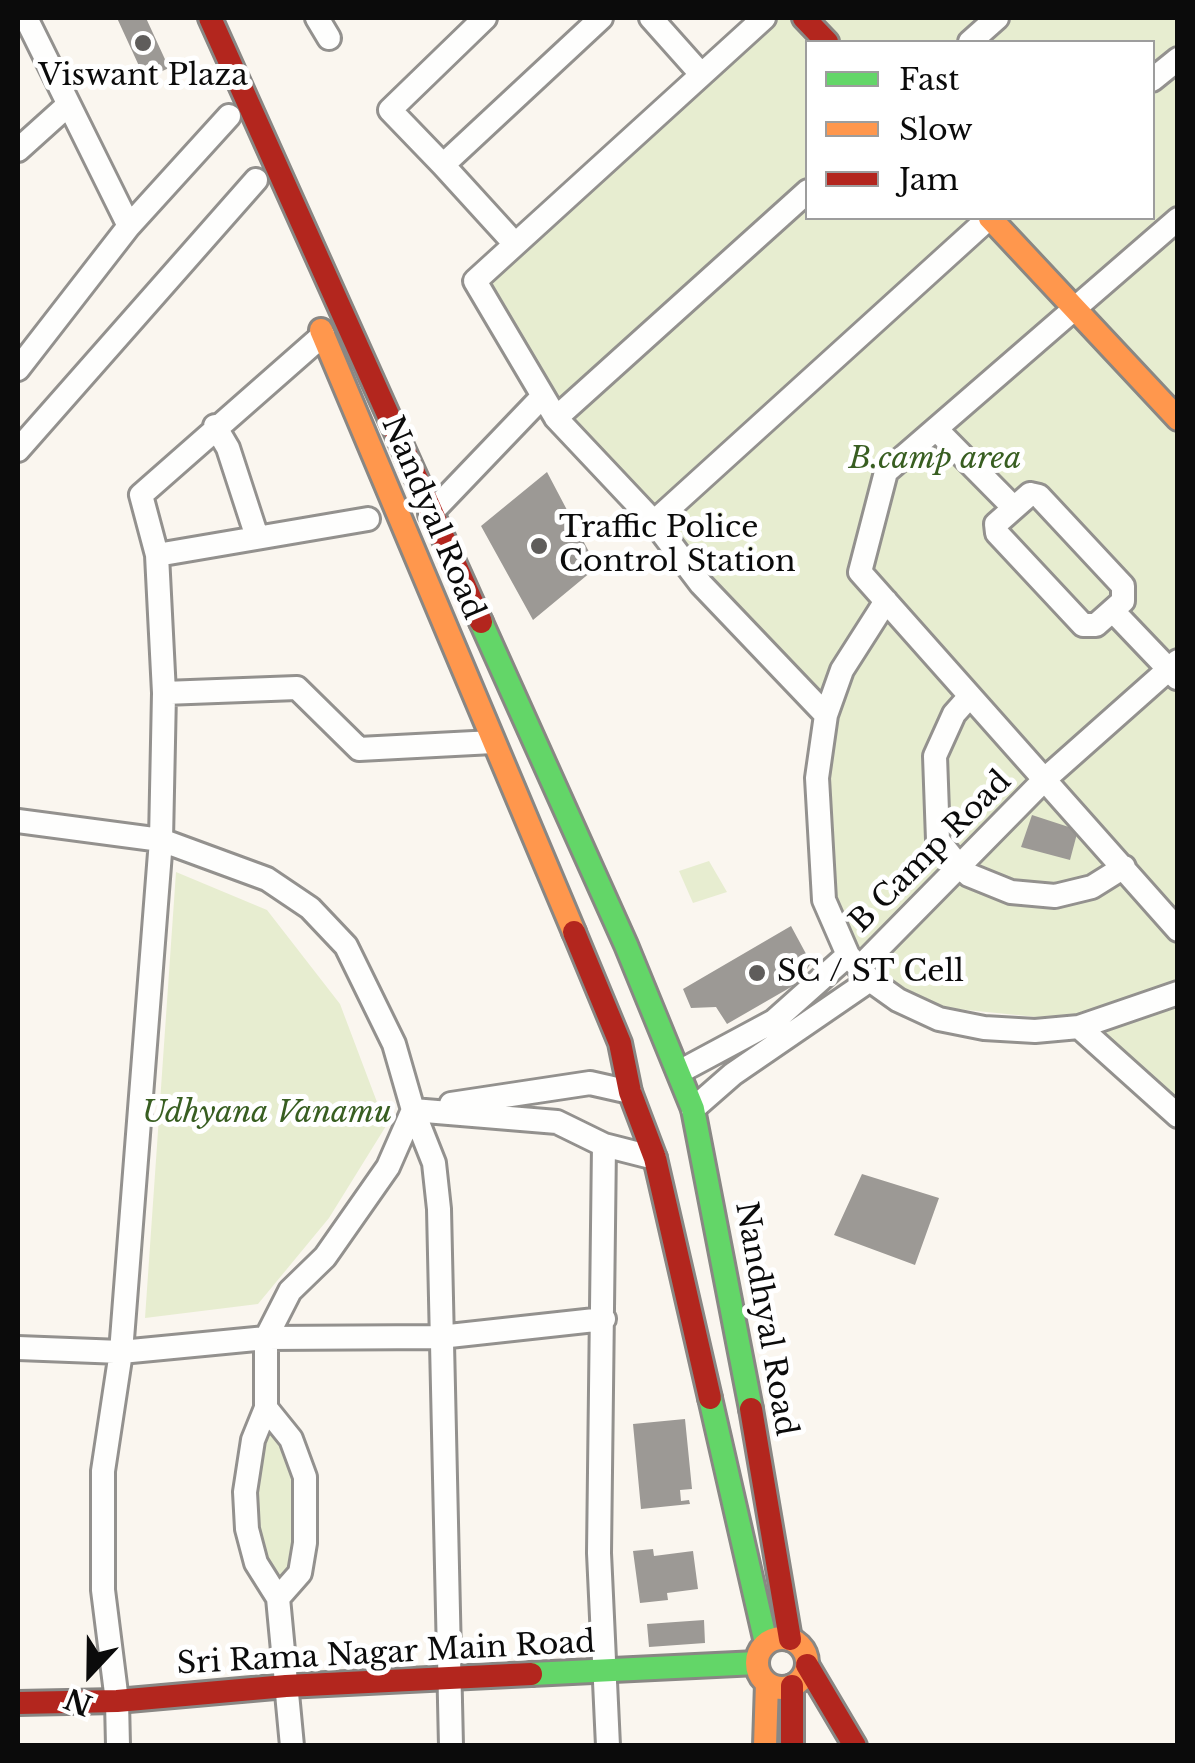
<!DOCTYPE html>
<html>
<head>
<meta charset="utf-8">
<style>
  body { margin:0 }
  #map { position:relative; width:1195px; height:1763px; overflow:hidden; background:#faf6ef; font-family:"Libre Baskerville",serif }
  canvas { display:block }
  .frame { position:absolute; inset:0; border:20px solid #0b0b0b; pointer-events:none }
  .legend { position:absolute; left:805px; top:40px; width:350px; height:180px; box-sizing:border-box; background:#fff; border:2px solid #9d9d9d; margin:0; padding:12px 18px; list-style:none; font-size:30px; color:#0b0b0b }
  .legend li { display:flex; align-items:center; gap:20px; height:50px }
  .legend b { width:50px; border:2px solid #9d9d9d }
  .north { position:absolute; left:40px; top:1623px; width:100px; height:100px; -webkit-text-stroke:8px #fff; paint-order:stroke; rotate:202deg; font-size:28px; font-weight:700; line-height:40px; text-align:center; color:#0b0b0b }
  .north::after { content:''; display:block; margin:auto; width:35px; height:45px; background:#0b0b0b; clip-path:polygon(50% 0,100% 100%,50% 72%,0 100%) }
</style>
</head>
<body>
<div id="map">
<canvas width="1195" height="1763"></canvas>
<div class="frame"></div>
<ul class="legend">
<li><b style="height:12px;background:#63d668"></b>Fast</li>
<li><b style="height:12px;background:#ff974d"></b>Slow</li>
<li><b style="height:12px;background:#b3261e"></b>Jam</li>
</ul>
<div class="north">N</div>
</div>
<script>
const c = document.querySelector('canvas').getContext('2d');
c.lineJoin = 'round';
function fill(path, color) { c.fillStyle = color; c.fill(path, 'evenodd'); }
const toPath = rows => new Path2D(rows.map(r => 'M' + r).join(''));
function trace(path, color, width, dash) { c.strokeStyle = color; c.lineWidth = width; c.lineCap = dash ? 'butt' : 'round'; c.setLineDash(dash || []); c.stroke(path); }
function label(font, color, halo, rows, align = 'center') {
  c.font = font + ' "Libre Baskerville",serif'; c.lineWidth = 10; c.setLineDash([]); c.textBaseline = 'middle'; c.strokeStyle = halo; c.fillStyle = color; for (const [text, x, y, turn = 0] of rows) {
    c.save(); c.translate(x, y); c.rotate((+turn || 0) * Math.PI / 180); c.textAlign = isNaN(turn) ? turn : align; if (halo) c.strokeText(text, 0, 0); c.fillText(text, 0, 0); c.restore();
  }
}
fill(toPath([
  [777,18,1177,18,1177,1101,1085,1013,1056,1019,947,1008,892,987,859,956,831,892,823,819,837,716,558,410,484,283],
  [808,42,1152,42,1152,218,808,218],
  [709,861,727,892,693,903,679,871],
  [176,872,267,910,340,1004,386,1126,329,1218,258,1304,145,1318],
  [269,1434,276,1435,294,1481,295,1536,290,1567,282,1576,274,1575,257,1534,257,1474]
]), '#e7edd0');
fill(toPath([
  [117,18,146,18,169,68,145,79],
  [547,472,597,567,533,620,481,526],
  [1032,815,1078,830,1070,860,1021,847],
  [791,926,811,963,798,983,727,1024,716,1007,691,1008,683,989],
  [862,1174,939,1198,915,1265,834,1235],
  [685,1419,692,1489,680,1490,681,1501,689,1500,690,1504,641,1509,633,1424],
  [653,1549,654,1556,693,1551,698,1589,667,1593,668,1600,640,1603,633,1551],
  [704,1620,705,1643,649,1647,647,1624]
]), '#9c9995');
const street = toPath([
  [26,18,129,226],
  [317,18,329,38],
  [651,18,700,73],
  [764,18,475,281,556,418,654,522,701,584,826,715],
  [970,42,997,18],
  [1152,80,1178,59],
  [18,150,68,105],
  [443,165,390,110,485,18],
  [1178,219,886,472,860,572,1178,930],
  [515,244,443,165,601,18],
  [18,369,129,226,229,116],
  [556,418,808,191],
  [215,426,228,448,257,537],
  [936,429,1013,507],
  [18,450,256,180],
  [1030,494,1039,496,1123,586,1123,601,1096,625,1083,625,997,533,996,524,1030,494],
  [430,514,542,397],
  [654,522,989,218],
  [157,555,368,519],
  [886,601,842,670,826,715,817,778,824,900,848,955,870,980,898,1000,939,1019,984,1028,1035,1031,1079,1027,1178,993],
  [1114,612,1177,678],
  [164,693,297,688,359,749,493,742],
  [970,696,954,714,935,756,938,840,959,866,969,875,1011,892,1055,896,1092,887,1124,867],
  [18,821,161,840,267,879,310,908,346,946,394,1044,413,1110,388,1167,325,1257,290,1291,266,1338,266,1408,253,1440,245,1492,247,1529,256,1563,278,1598,292,1746],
  [859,968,1045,779,1178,661],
  [1079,1027,1178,1116],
  [679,1072,774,1021,848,955],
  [451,1104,590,1083,630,1092],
  [693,1109,733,1074,870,980],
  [413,1110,434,1163,439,1209,451,1746],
  [413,1110,557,1122,604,1145,655,1158],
  [604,1145,599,1553,608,1746],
  [18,1348,121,1352,266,1338,440,1337,604,1319],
  [266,1408,291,1439,305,1477,305,1543,300,1573,278,1598],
  [118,1746,117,1701,103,1590,103,1471,121,1352,161,840,164,693,157,555,141,495,323,335]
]);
const fast = toPath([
  [481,622,626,945,693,1109,751,1409],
  [710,1398,766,1643],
  [531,1674,757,1663]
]);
const slow = toPath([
  [990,218,1178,419],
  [321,330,574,932],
  '757 1663a25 25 0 1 1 50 0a25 25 0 1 1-50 0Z',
  [765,1746,767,1683]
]);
const jam = toPath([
  [210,18,481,622],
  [804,18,827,42],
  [574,932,620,1043,630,1092,655,1158,710,1398],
  [751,1409,790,1639],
  [807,1665,855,1746],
  [792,1686,792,1746],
  [18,1703,117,1701,286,1686,531,1674]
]);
trace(street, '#93918e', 28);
trace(fast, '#898784', 28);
trace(slow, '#898784', 28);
trace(jam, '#898784', 28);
trace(street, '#fefefd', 22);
trace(fast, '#63d668', 22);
trace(slow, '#ff974d', 22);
trace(jam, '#b3261e', 22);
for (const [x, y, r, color] of [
  [143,43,10,"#5f5d5b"],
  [539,546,10,"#5f5d5b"],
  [757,973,10,"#5f5d5b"]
]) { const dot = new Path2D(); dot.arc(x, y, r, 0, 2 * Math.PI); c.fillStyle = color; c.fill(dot); trace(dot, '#fff', 4); }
label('30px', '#0b0b0b', '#fff', [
  ["Viswant Plaza",143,77,"center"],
  ["Traffic Police",559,529],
  ["Control Station",559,563],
  ["SC / ST Cell",777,973]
], 'left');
label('italic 30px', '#385e21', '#fff', [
  ["B.camp area",935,460],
  ["Udhyana Vanamu",267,1114]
]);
label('30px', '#0b0b0b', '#fff', [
  ["Nandyal Road",432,518,67],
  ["B Camp Road",931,852,-45],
  ["Nandhyal Road",765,1319,80],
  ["Sri Rama Nagar Main Road",386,1654,-3]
]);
</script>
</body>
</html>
